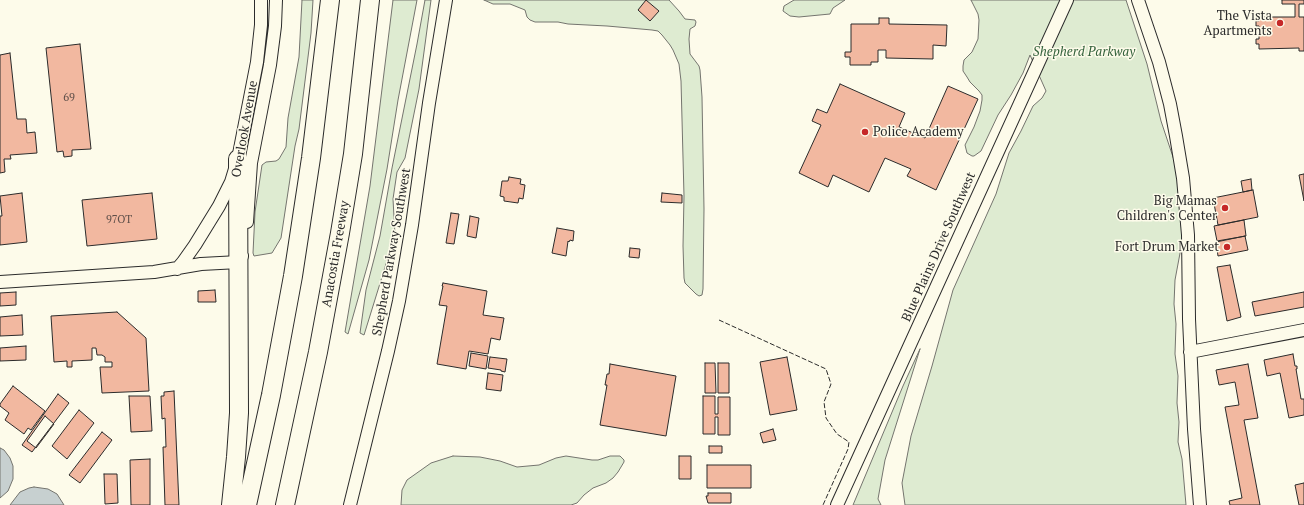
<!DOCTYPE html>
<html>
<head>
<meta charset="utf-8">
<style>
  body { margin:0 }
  canvas { display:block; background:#fdfbea }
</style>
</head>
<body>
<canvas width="1304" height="505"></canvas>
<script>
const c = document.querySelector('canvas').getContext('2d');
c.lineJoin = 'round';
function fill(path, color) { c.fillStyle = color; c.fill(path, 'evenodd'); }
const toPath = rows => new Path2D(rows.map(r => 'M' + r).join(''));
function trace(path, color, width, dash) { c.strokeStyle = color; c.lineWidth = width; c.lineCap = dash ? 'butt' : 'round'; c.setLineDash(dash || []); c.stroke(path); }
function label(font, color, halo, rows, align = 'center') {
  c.font = font + ' "PT Serif",serif'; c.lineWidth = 3; c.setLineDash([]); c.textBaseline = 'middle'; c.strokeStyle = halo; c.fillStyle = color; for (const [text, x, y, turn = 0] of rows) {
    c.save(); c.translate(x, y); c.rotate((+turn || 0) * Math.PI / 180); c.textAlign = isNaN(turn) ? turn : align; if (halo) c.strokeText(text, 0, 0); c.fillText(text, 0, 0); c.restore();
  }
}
const green = toPath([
  [302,0,313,0,311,33,299,129,295,146,281,238,272,253,254,256,253,253,255,212,262,165,266,162,276,161,279,159,286,147,288,118,299,57,302,0],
  [393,0,417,0,398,100,387,169,369,260,348,334,345,332,370,186,393,0],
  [425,0,431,0,419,89,405,158,397,172,393,199,395,235,364,335,360,333,366,290,380,236,392,168,417,44,425,0],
  [484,0,669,0,679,11,685,19,695,20,696,22,695,26,690,29,689,39,690,54,699,66,700,70,702,97,704,209,703,289,702,295,699,296,696,294,685,283,684,278,683,246,684,196,681,81,679,64,673,50,670,45,662,35,658,31,652,30,607,26,568,24,558,22,535,22,530,20,527,17,525,10,510,4,493,4,484,0],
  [794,0,845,0,833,8,830,14,799,17,790,16,783,11,784,6,794,0],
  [971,0,1126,0,1147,64,1161,121,1189,205,1175,280,1174,304,1176,324,1175,354,1178,376,1177,403,1179,422,1178,442,1182,459,1186,505,905,505,902,483,911,436,932,366,953,290,996,194,1009,153,1021,131,1033,106,1042,98,1046,91,1030,55,1023,73,1011,95,998,115,981,151,974,156,972,156,967,153,965,145,974,127,980,111,982,100,982,95,979,91,970,82,967,77,963,71,963,66,964,60,972,52,978,39,979,20,978,14,971,0],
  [920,349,885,460,878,499,881,505,853,505,903,386,920,349],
  [453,456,480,457,500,461,517,467,539,465,556,458,566,456,592,460,598,460,610,456,620,456,624,460,624,462,618,472,613,478,606,483,593,488,584,495,577,503,571,505,401,505,402,490,407,480,431,463,453,456]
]);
fill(green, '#deebd1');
trace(green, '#74746e', 1);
const water = toPath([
  [0,448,4,450,10,458,13,466,13,479,8,491,0,498,0,448],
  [34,487,48,489,57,494,64,505,10,505,20,492,29,488,34,487]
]);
fill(water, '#c7d0d0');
trace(water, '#74746e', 1);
const building = toPath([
  [646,0,659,11,650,21,638,10,646,0],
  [1282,0,1304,0,1304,4,1299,4,1299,17,1304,17,1304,51,1299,51,1299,48,1259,49,1259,44,1256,44,1256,39,1259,39,1259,26,1256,26,1256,21,1259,21,1259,17,1295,17,1295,4,1282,4,1282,0],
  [879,18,889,18,889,24,947,25,946,46,933,45,933,59,886,58,886,50,878,50,878,62,871,62,871,65,850,65,850,57,845,57,845,52,851,52,851,24,879,24,879,18],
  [80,44,91,149,72,150,72,156,64,157,63,151,57,152,46,48,80,44],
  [10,53,17,119,26,119,27,133,35,132,37,153,10,155,11,159,4,159,5,172,0,173,0,55,10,53],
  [840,84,905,113,899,127,925,138,948,86,978,99,936,190,907,176,911,169,885,158,869,192,833,175,828,187,799,173,821,125,812,121,817,109,827,113,840,84],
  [1304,174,1304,201,1299,175,1304,174],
  [509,177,521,179,520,184,525,185,523,199,519,198,518,203,504,201,504,197,500,196,502,181,508,181,509,177],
  [1251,179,1252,190,1243,192,1241,181,1251,179],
  [1253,190,1258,217,1218,225,1213,198,1253,190],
  [22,193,27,242,0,245,0,216,2,216,0,196,22,193],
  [152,193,157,239,87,246,82,200,152,193],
  [662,193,682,195,682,203,661,202,662,193],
  [451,213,459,214,454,244,446,243,451,213],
  [470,216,479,218,476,238,467,236,470,216],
  [1244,220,1246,236,1217,241,1214,226,1244,220],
  [557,228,574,231,573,241,570,240,569,242,568,241,566,256,552,253,557,228],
  [1245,236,1248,250,1218,256,1216,242,1245,236],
  [630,248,640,249,639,258,629,257,630,248],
  [1230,265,1241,317,1227,321,1217,267,1230,265],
  [443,283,487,291,483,315,504,318,500,340,491,338,488,354,469,351,466,369,437,364,447,306,439,305,443,286,442,286,443,283],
  [215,290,216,302,198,302,198,291,215,290],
  [16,292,16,305,0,306,0,293,16,292],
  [1304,292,1304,307,1255,316,1252,302,1304,292],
  [117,312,146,338,149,391,102,393,100,367,112,367,112,362,105,362,105,357,102,355,97,355,96,348,92,348,92,360,72,361,72,367,67,367,67,361,54,362,51,316,117,312],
  [22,315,23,335,0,336,0,317,22,315],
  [26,346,26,360,0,361,0,348,26,346],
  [471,353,488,356,486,369,469,366,471,353],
  [1293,354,1295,366,1297,366,1297,369,1296,369,1301,399,1304,399,1304,415,1289,418,1280,373,1267,376,1264,360,1293,354],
  [490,357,507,359,505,372,501,371,501,370,488,368,490,357],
  [787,357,797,410,770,415,760,362,787,357],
  [705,363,715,363,716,393,705,393,705,363],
  [718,363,729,363,729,393,718,393,718,363],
  [610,364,676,376,666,436,600,425,607,385,605,385,607,374,609,374,610,364],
  [1248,364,1258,418,1244,420,1260,505,1230,505,1229,501,1242,498,1225,407,1239,405,1235,382,1219,385,1216,370,1248,364],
  [488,373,503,375,501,391,486,389,488,373],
  [13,386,45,411,31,430,28,428,24,434,5,420,9,413,0,406,0,404,13,386],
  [174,391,179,505,165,505,163,447,166,447,165,418,162,419,161,396,164,396,164,392,174,391],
  [58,394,69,403,32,452,22,445,58,394],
  [129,396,150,396,152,431,131,432,129,396],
  [703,396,715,396,715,414,718,414,718,397,730,397,730,435,718,435,718,417,715,417,715,434,703,434,703,396],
  [79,410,94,423,67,459,52,446,79,410],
  [45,416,54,424,36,448,27,441,45,416],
  [773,429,776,440,763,443,760,433,773,429],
  [102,432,112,440,80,483,69,475,102,432],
  [709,446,722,446,722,453,709,453,709,446],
  [679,456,691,456,691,479,679,479,679,456],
  [150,459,150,505,131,505,130,460,150,459],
  [707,465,751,465,751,488,707,488,707,465],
  [104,474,117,474,118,503,105,504,104,474],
  [1304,483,1304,505,1299,505,1295,485,1304,483],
  [708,493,731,493,731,503,708,503,706,496,708,496,708,493]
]);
fill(building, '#f2b8a0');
trace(building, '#2b2b2b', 1);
const minor = toPath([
  [1138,0,1159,62,1170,104,1176,136,1183,178,1188,235,1189,319,1194,429,1200,505],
  [247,222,251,163,270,65,275,26,276,0],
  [177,269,183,262,195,245,219,206,231,182,238,159,257,62,261,25,261,0],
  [0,282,154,272,201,264,239,262,242,256],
  [1190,352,1304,330],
  [350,505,388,351,399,301,412,225,429,103,446,0],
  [837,505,1067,0]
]);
const highway = toPath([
  [231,505,236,457,239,413,238,159],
  [247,505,271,395,293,276,311,158,330,0],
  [285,505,318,352,340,233,353,154,370,0]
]);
trace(minor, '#2b2b2b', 14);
trace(highway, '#2b2b2b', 20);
trace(minor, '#fdfbea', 12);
trace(highway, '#fdfbea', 18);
trace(toPath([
  [719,320,826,369,831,384,824,402,826,418,837,434,849,442,848,449,823,505]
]), '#2b2b2b', 1, [5, 2]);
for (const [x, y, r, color] of [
  [1280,23,4,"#c62828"],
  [865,132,4,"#c62828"],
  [1225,208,4,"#c62828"],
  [1227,247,4,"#c62828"]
]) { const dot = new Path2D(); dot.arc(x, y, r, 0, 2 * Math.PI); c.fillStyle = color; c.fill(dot); trace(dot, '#fdfbea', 1.5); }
label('11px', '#5d4e48', null, [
  ["69",69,98],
  ["97OT",119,220]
]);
label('13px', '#2b2b2b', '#fdfbea', [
  ["The Vista",1272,16],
  ["Apartments",1272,31],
  ["Police Academy",873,132,"left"],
  ["Big Mamas",1217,201],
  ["Children's Center",1217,216],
  ["Fort Drum Market",1219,247]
], 'right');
label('italic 13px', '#34623c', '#fdfbea', [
  ["Shepherd Parkway",1084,52]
]);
label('13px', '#2b2b2b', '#fdfbea', [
  ["Overlook Avenue",245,129,-80],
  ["Blue Plains Drive Southwest",939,247,-66],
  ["Shepherd Parkway Southwest",392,252,-80],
  ["Anacostia Freeway",336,254,-80]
]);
</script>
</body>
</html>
